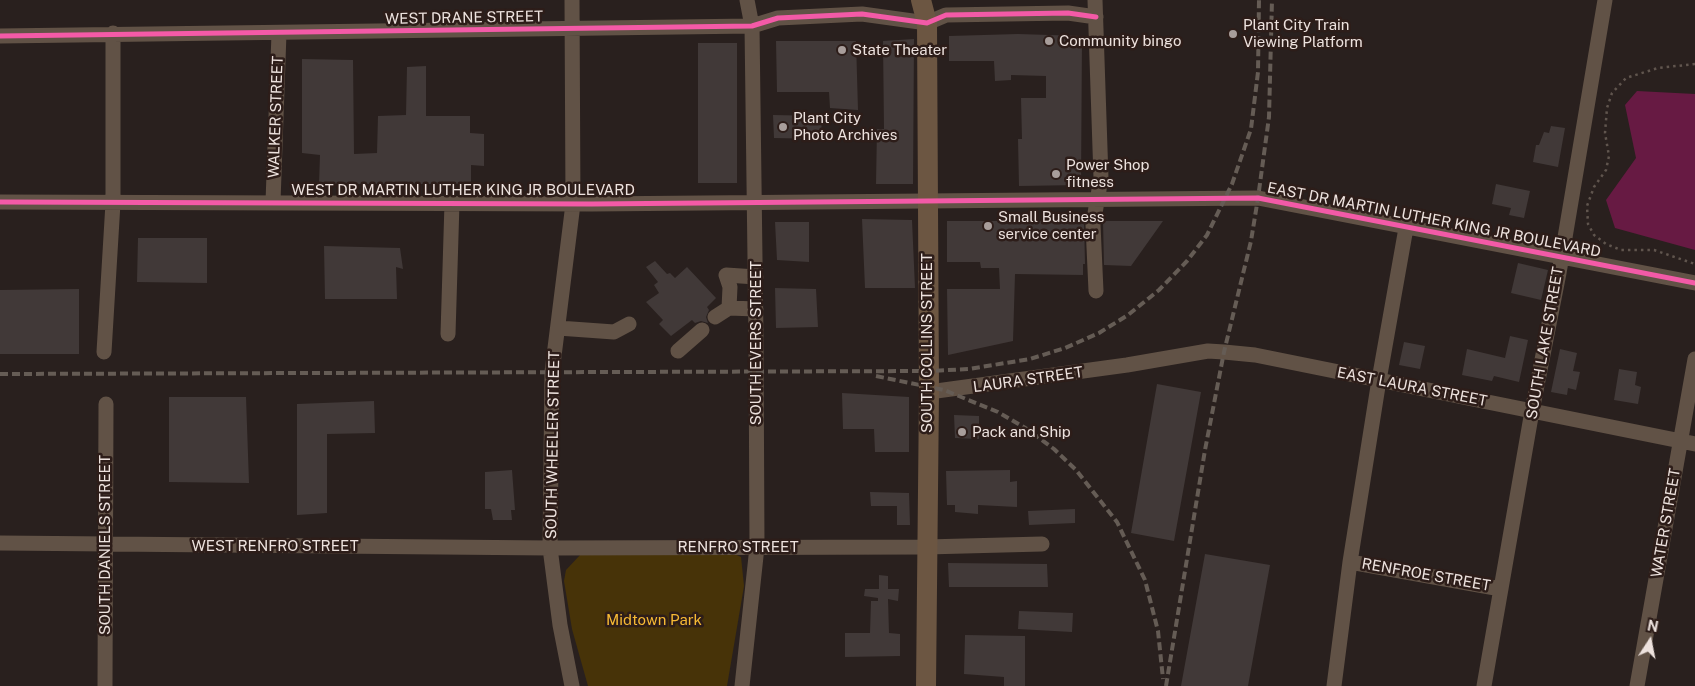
<!DOCTYPE html>
<html>
<head>
<meta charset="utf-8">
<style>
  body { margin:0 }
  #map { position:relative; width:1695px; height:686px; overflow:hidden; background:#29201e; font-family:"Public Sans",sans-serif }
  canvas { display:block }
  .north { position:absolute; left:1625px; top:616px; width:50px; height:50px; -webkit-text-stroke:4px #2d1d19; paint-order:stroke; rotate:11deg; font-size:14px; font-weight:700; line-height:20px; text-align:center; color:#ede2de }
  .north::after { content:''; display:block; margin:auto; width:18px; height:22px; background:#ede2de; clip-path:polygon(50% 0,100% 100%,50% 72%,0 100%) }
</style>
</head>
<body>
<div id="map">
<canvas width="1695" height="686"></canvas>
<div class="north">N</div>
</div>
<script>
const c = document.querySelector('canvas').getContext('2d');
c.lineJoin = 'round';
function fill(path, color) { c.fillStyle = color; c.fill(path, 'evenodd'); }
const toPath = rows => new Path2D(rows.map(r => 'M' + r).join(''));
function trace(path, color, width, dash) { c.strokeStyle = color; c.lineWidth = width; c.lineCap = dash ? 'butt' : 'round'; c.setLineDash(dash || []); c.stroke(path); }
function label(font, color, halo, rows, align = 'center') {
  c.font = font + ' "Public Sans",sans-serif'; c.lineWidth = 5; c.setLineDash([]); c.textBaseline = 'middle'; c.strokeStyle = halo; c.fillStyle = color; for (const [text, x, y, turn = 0] of rows) {
    c.save(); c.translate(x, y); c.rotate((+turn || 0) * Math.PI / 180); c.textAlign = isNaN(turn) ? turn : align; if (halo) c.strokeText(text, 0, 0); c.fillText(text, 0, 0); c.restore();
  }
}
fill(toPath([
  [732,553,741,557,744,586,727,686,588,686,572,629,564,581,566,570,581,554]
]), '#473308');
fill(toPath([
  [1637,91,1695,94,1695,250,1615,228,1606,200,1636,158,1625,105]
]), '#671a43');
fill(toPath([
  [1018,34,1082,36,1081,185,1019,186,1018,139,1022,139,1021,98,1046,98,1046,76,1011,75,1011,80,995,81,994,61,949,61,949,36],
  [914,39,913,184,876,184,877,129,884,129,883,41],
  [776,41,856,41,858,110,830,108,829,92,777,92],
  [698,43,737,43,737,183,698,183],
  [302,59,353,60,354,154,377,153,378,116,406,115,407,67,426,66,426,116,470,116,470,133,484,134,484,166,471,165,471,184,319,184,320,155,302,153],
  [773,115,822,116,821,139,774,138],
  [1551,126,1565,128,1558,167,1533,162,1536,145,1539,145,1544,132,1549,133],
  [1496,184,1530,191,1524,218,1509,215,1511,208,1492,204],
  [862,219,912,220,915,288,865,288],
  [947,221,1084,221,1085,264,1083,264,1083,275,1015,274,1013,341,948,355,947,289,1000,289,999,268,981,268,980,262,947,262],
  [1103,221,1163,221,1131,266,1104,265],
  [775,222,809,222,809,262,777,260],
  [138,238,207,238,207,283,137,282],
  [324,246,400,248,403,269,396,267,397,299,325,299],
  [655,261,667,274,670,273,675,278,687,267,716,298,707,307,709,310,706,317,708,323,701,321,695,323,692,320,671,336,659,324,663,320,646,302,659,293,654,285,658,282,646,267],
  [1518,263,1548,270,1541,300,1511,293],
  [775,288,816,289,818,327,776,328],
  [79,289,79,354,0,354,0,290],
  [1510,336,1528,340,1519,382,1494,376,1492,381,1462,375,1467,349,1505,358],
  [1404,342,1425,346,1420,369,1399,365],
  [1560,349,1577,353,1573,371,1580,372,1576,390,1568,388,1567,395,1551,392],
  [1619,369,1637,372,1635,385,1641,387,1638,404,1614,400],
  [1157,384,1201,392,1174,541,1131,533],
  [842,393,909,397,909,452,875,452,874,429,843,429],
  [169,397,246,397,249,483,169,482],
  [374,401,375,433,327,434,327,513,297,515,297,404],
  [954,415,979,416,979,439,955,438],
  [512,470,515,510,511,510,512,520,493,520,491,509,485,509,485,472],
  [1010,470,1010,482,1017,481,1017,507,978,505,978,514,955,512,955,505,947,505,946,471],
  [870,492,909,493,910,525,897,525,897,506,871,506],
  [1075,509,1075,523,1029,525,1028,511],
  [1205,554,1270,565,1248,686,1181,686],
  [948,563,1047,564,1048,587,949,587],
  [879,575,888,576,888,589,899,589,898,601,888,599,889,633,900,634,900,656,845,657,845,633,870,633,871,601,878,601,878,598,864,596,865,589,879,589],
  [1019,611,1073,613,1072,632,1018,629],
  [965,635,1025,636,1025,686,1004,686,1004,677,964,674]
]), '#413938');
trace(toPath([
  [1695,64,1658,68,1626,78,1612,93,1607,108,1605,133,1609,156,1606,170,1594,187,1587,206,1588,224,1594,235,1606,244,1621,250,1654,250,1695,264]
]), '#60554e', 2.5, [2.5, 4]);
trace(toPath([
  [1095,0,1101,178,1093,225,1096,291],
  [0,36,752,26,778,18,862,14,927,23,946,15,1068,13,1096,17],
  [0,202,592,204,1258,198,1695,283],
  [273,202,279,33],
  [729,308,730,287,726,275,756,277],
  [715,317,729,308,756,309],
  [558,328,614,332,629,324],
  [448,334,452,203],
  [678,351,702,330],
  [104,352,113,203,113,33],
  [929,392,1127,365,1208,351,1224,352,1255,355,1695,444],
  [0,543,550,548,926,547,1042,544],
  [1350,562,1501,589],
  [105,686,106,404],
  [572,686,560,625,550,548,552,372,573,204,572,0],
  [742,686,757,547,756,337,752,26,747,0],
  [1334,686,1350,562,1379,380,1406,228],
  [1484,686,1532,411,1559,273,1605,0],
  [1637,686,1695,359]
]), '#615246', 15);
trace(toPath([
  [921,0,927,23,929,392,926,686]
]), '#6c5642', 20);
trace(toPath([
  [0,374,929,371,969,369,1030,359,1065,348,1099,333,1128,315,1159,290,1187,261,1207,235,1232,184,1251,129,1258,72,1259,0],
  [876,376,944,390,998,412,1027,429,1054,449,1076,470,1117,522,1145,580,1158,631,1163,679],
  [1166,686,1205,450,1224,352,1251,241,1258,198,1269,117,1272,0]
]), '#655c55', 4, [8, 4]);
trace(toPath([
  [0,36,752,26,778,18,862,14,927,23,946,15,1068,13,1096,17],
  [0,202,592,204,1258,198,1695,283]
]), '#f35aa7', 5);
for (const [x, y, r, color] of [
  [1233,34,5,"#a89e9b"],
  [1049,41,5,"#a89e9b"],
  [842,50,5,"#a89e9b"],
  [783,127,5,"#a89e9b"],
  [1056,174,5,"#a89e9b"],
  [988,226,5,"#a89e9b"],
  [962,432,5,"#a89e9b"]
]) { const dot = new Path2D(); dot.arc(x, y, r, 0, 2 * Math.PI); c.fillStyle = color; c.fill(dot); trace(dot, '#2d1d19', 2); }
label('15px', '#ede2de', '#2d1d19', [
  ["WEST DRANE STREET",464,18,-1],
  ["WALKER STREET",276,117,-88],
  ["WEST DR MARTIN LUTHER KING JR BOULEVARD",463,190],
  ["EAST DR MARTIN LUTHER KING JR BOULEVARD",1434,220,11],
  ["SOUTH EVERS STREET",756,343,-90],
  ["SOUTH COLLINS STREET",927,343,-90],
  ["SOUTH LAKE STREET",1545,343,-80],
  ["LAURA STREET",1028,380,-8],
  ["EAST LAURA STREET",1412,387,11],
  ["SOUTH WHEELER STREET",553,445,-89],
  ["WATER STREET",1666,523,-80],
  ["SOUTH DANIELS STREET",105,545,-90],
  ["WEST RENFRO STREET",275,546],
  ["RENFRO STREET",738,547],
  ["RENFROE STREET",1426,575,10]
]);
label('15px', '#ede2de', '#2d1d19', [
  ["Plant City Train",1243,25],
  ["Viewing Platform",1243,42],
  ["Community bingo",1059,41],
  ["State Theater",852,50],
  ["Plant City",793,118],
  ["Photo Archives",793,135],
  ["Power Shop",1066,165],
  ["fitness",1066,182],
  ["Small Business",998,217],
  ["service center",998,234],
  ["Pack and Ship",972,432]
], 'left');
label('15px', '#f7ba34', '#2d1d19', [
  ["Midtown Park",654,620]
]);
</script>
</body>
</html>
